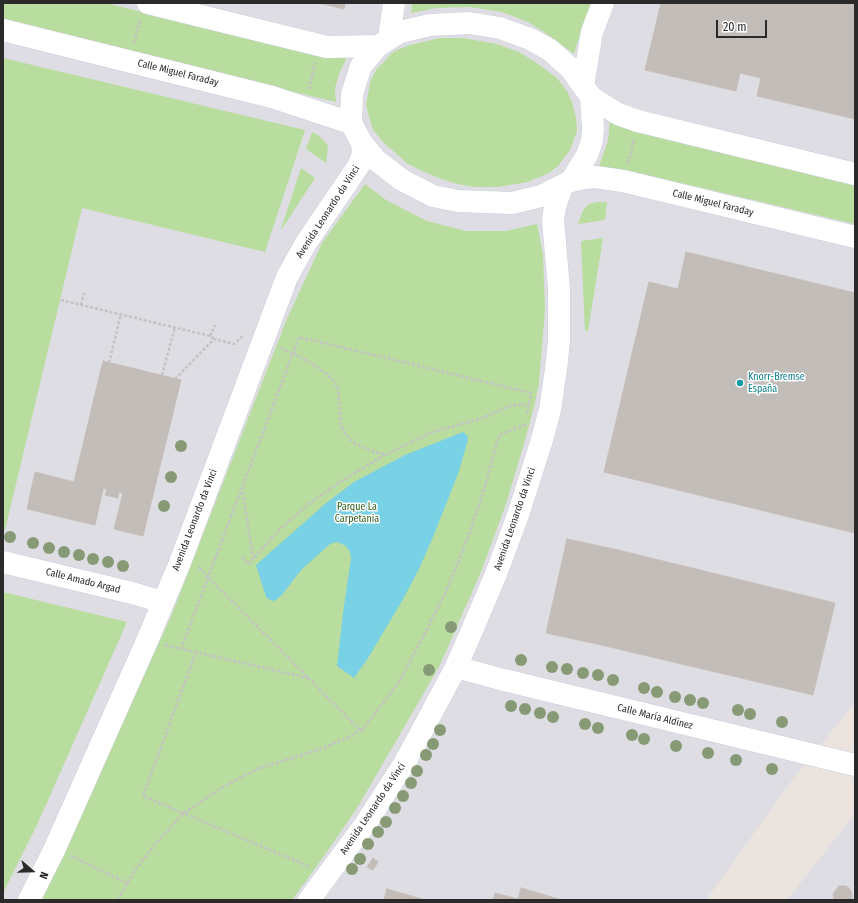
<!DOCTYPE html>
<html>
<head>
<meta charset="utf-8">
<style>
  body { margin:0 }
  #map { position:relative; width:858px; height:903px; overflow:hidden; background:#ebe3dd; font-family:"Fira Sans Condensed",sans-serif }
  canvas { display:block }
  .frame { position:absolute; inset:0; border:4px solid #2a2a2a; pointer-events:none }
  .north { position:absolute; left:12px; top:851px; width:40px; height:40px; -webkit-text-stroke:3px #fff; paint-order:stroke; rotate:110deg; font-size:11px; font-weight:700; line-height:16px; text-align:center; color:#2a2a2a }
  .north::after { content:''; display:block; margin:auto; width:14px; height:18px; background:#2a2a2a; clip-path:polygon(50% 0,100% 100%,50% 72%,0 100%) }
  .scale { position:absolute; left:716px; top:20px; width:51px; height:18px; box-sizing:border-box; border:2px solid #2a2a2a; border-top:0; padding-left:5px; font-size:12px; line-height:14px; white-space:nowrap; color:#2a2a2a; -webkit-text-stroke:3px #fff; paint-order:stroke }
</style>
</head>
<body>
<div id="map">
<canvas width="858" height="903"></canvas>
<div class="frame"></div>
<div class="north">N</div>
<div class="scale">20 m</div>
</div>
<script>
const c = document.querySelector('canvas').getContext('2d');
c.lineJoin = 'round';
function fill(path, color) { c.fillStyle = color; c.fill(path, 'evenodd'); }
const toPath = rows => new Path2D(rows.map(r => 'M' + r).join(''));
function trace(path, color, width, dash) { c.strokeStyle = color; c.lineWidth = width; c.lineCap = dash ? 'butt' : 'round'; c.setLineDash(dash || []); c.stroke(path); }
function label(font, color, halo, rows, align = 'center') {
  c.font = font + ' "Fira Sans Condensed",sans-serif'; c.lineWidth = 3; c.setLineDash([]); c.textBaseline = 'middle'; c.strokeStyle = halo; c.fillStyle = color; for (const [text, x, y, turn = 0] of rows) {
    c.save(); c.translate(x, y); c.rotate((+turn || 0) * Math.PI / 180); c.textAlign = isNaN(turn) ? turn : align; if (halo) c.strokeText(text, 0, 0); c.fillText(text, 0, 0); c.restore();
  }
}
fill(toPath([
  [3,3,855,3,855,703,792,780,706,900,3,900],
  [855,814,855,900,787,900]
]), '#dedde4');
fill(toPath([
  [3,3,105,3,293,48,347,57,339,74,335,88,336,102,3,22],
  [412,3,591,3,582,27,574,54,550,36,528,22,502,12,470,7,436,8,411,13],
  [440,38,463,38,497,44,519,52,535,62,556,77,567,91,572,102,576,118,577,131,570,150,558,166,549,173,528,182,497,187,475,187,457,184,439,178,422,171,408,164,384,143,373,130,366,106,370,82,376,70,392,53,399,49,410,45],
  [3,58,305,130,265,252,82,208,5,530,3,530],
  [610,120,855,181,855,224,643,174,599,166,608,141],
  [312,132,318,135,327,144,328,148,326,163,306,149],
  [301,168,315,178,282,229,281,229],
  [365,184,386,200,427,221,466,231,506,231,537,224,543,254,545,310,539,383,534,407,524,444,506,504,481,572,440,665,359,805,327,852,292,900,42,900,57,868,172,614,286,321,322,243],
  [597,202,607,202,605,220,578,224,583,210,589,204],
  [603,238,588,331,585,331,581,241],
  [3,592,127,622,37,825,3,893]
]), '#b9dd9e');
fill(toPath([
  [463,432,467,435,468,440,458,474,433,537,419,569,402,601,368,658,354,678,337,666,343,613,351,558,350,552,346,546,337,542,330,544,301,570,281,596,274,601,270,600,266,597,256,565,325,504,354,482,405,455]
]), '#78d1e4');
const building = toPath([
  [319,3,345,3,344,9,319,3],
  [661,3,855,3,855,119,757,96,761,78,740,73,736,91,645,70,661,3],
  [686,252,855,293,855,533,604,472,649,282,678,289,686,252],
  [103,361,181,380,143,536,114,529,123,493,119,492,118,498,105,495,107,489,103,489,95,525,27,509,35,472,74,482,103,361],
  [567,539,618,550,597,644,546,633,567,539],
  [618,550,835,603,813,695,597,644,618,550],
  [373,858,378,862,373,870,367,867,373,858],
  [839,886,846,886,849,888,852,893,852,900,834,900,833,894,835,891,839,886],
  [521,888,562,900,493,900,495,893,518,899,521,888],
  [387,889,425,900,384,900,387,889]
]);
fill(building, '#c3bdb9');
trace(building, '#c6bfb7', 1);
const minor = toPath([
  [148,3,327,47,378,46],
  [469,23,500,28,530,39,550,50,571,69,591,97,593,128,592,141,587,155,571,181,541,196,512,203,458,201,433,196,402,180,376,160,362,143,351,123,352,94,361,66,378,46,400,32,430,25,469,23],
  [3,30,272,97,351,123],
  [389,39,394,3],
  [583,86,592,32,603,3],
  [591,97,618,114,638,121,855,174],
  [571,181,585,178,595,177,623,181,855,237],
  [3,562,132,593,163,602],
  [456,667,500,679,855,765],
  [29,900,55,848,147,641,179,565,287,277,306,243,359,165,363,153,362,143],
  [309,900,364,826,404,764,423,729,456,667,473,628,496,574,518,515,541,443,550,410,556,369,559,341,559,289,553,220,555,207,562,186]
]);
trace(minor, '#cbcfda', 23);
trace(toPath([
  [134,43,140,19],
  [309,89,315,63],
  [628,164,634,139],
  [61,300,210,336,214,339],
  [81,305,84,293],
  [210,336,215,325],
  [281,348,306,360,332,378,338,388,341,426,348,438,356,444,374,452,384,454],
  [109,363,121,314],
  [162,375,175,327],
  [175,379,214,339,234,344,244,335],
  [242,487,253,559,278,531,307,505,343,480,385,455,430,433,482,418,510,406,522,404,528,406],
  [242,557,249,564,253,559],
  [199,568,361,731,380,707,399,682,422,639,448,587,468,537,483,493,499,435,525,425,525,423],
  [165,645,308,678],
  [181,649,299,337,531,393,527,414],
  [196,652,143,796,310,867],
  [71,856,127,883],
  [118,900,134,871,157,842,184,813,223,787,257,769,320,749,347,738,361,731]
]), '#c3c3c3', 2.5, [3, 2]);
trace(minor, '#fff', 22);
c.fillStyle = '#869b75';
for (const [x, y] of [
  [181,446],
  [171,477],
  [164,506],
  [10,537],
  [33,543],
  [49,548],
  [64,552],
  [79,555],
  [93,559],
  [108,562],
  [123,566],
  [451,627],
  [521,660],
  [552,667],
  [567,669],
  [429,670],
  [583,673],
  [598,675],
  [613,680],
  [644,688],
  [657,692],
  [675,697],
  [690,700],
  [703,703],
  [511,706],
  [525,709],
  [738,710],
  [540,713],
  [750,714],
  [553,717],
  [782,722],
  [585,724],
  [598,728],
  [440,730],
  [632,735],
  [644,739],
  [433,744],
  [676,746],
  [708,753],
  [426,755],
  [736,760],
  [772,769],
  [417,771],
  [411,783],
  [403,796],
  [395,808],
  [386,822],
  [378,832],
  [368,844],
  [360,859],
  [352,869]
]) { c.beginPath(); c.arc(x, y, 6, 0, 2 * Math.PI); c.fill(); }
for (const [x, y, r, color] of [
  [740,383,4,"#0f9aa8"]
]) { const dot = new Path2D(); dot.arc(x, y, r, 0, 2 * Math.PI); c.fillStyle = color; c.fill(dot); trace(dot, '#fff', 1.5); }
label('10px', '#2a2a2a', '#fff', [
  ["Calle Miguel Faraday",178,73,14],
  ["Calle Miguel Faraday",713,203,14],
  ["Avenida Leonardo da Vinci",328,212,-57],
  ["Avenida Leonardo da Vinci",515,519,-71],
  ["Avenida Leonardo da Vinci",195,520,-69],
  ["Calle Amado Argad",83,581,14],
  ["Calle María Aldinez",655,717,14],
  ["Avenida Leonardo da Vinci",373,809,-56]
]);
label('10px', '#0d838f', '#fff', [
  ["Knorr-Bremse",748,377],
  ["España",748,389]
], 'left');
label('10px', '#336020', '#fff', [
  ["Parque La",357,507],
  ["Carpetania",357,519]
]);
</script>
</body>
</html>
